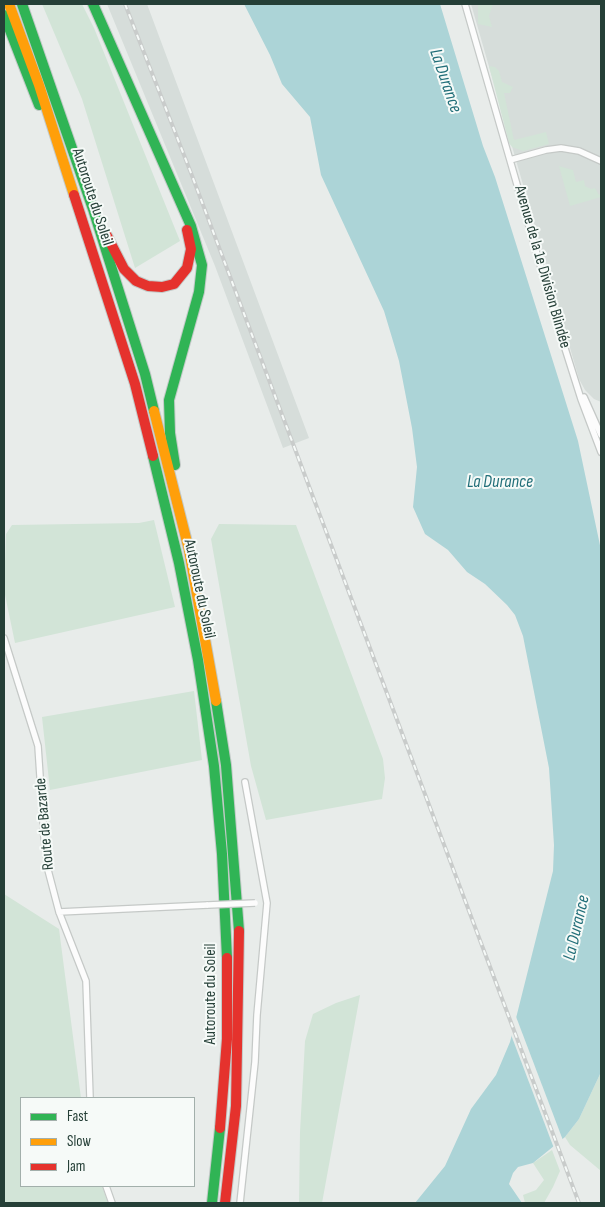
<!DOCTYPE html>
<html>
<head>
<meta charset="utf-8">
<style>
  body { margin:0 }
  #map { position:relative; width:605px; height:1207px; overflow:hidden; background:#e8ecea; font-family:"Sofia Sans Condensed",sans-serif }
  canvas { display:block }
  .frame { position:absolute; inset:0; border:5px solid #253f37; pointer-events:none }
  .legend { position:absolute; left:20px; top:1097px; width:175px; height:90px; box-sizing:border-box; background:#f6faf8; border:1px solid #a2afab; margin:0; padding:6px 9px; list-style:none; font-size:15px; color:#253f37 }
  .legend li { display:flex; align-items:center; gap:10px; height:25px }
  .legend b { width:25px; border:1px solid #a2afab }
</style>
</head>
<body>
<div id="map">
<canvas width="605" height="1207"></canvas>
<div class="frame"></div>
<ul class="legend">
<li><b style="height:6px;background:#30b455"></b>Fast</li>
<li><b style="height:6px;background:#ff9f0a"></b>Slow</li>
<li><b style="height:6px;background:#e5322d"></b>Jam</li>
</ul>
</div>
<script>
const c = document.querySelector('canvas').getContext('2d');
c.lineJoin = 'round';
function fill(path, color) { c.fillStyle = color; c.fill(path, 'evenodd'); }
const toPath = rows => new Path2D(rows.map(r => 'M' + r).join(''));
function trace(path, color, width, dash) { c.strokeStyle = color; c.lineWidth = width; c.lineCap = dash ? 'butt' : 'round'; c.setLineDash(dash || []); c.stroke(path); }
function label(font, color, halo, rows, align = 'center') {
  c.font = font + ' "Sofia Sans Condensed",sans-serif'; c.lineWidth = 4; c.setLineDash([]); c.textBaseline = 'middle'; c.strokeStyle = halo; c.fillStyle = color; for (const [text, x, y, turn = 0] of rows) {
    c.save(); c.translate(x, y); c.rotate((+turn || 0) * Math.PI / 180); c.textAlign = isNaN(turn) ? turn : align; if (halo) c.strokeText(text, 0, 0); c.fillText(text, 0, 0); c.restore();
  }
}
fill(toPath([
  [107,4,147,4,309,438,283,448,215,266],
  [471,4,601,4,601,402,594,399,585,390,579,379]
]), '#d6ddda');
fill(toPath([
  [42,4,82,4,94,28,180,241,135,268,82,99],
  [478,4,493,4,489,16,492,27,478,24],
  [489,66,495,67,499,71,502,82,513,87,510,93,504,93,514,140,546,132,549,144,523,151,512,147,509,143],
  [559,166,573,170,576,182,584,180,585,186,591,189,595,188,599,195,601,193,601,197,570,206],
  [154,520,175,607,15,643,4,590,6,534,12,525,139,523],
  [219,524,296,525,383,759,385,778,382,799,266,820,251,766,211,539],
  [194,691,202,760,50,790,42,717],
  [4,894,59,929,81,1098,21,1098,21,1186,102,1186,108,1203,4,1203],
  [360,995,322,1203,299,1203,300,1132,305,1041,313,1014,336,1003],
  [601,1072,601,1171,570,1145,565,1137,579,1119],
  [552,1150,560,1171,553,1187,544,1203,525,1203,523,1195,536,1190,544,1180,533,1163]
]), '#d2e4d7');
fill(toPath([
  [244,4,440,4,483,146,495,177,578,441,601,550,601,1072,579,1119,565,1137,533,1163,518,1167,513,1173,509,1184,522,1203,415,1203,445,1166,471,1109,496,1075,510,1042,553,871,554,845,549,768,523,636,515,615,507,605,485,584,467,572,448,550,425,534,413,507,417,467,412,428,399,361,384,311,321,175,310,117,282,84,270,55]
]), '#acd4d7');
fill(toPath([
  [515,1014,564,1143,555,1151,510,1032]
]), '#e8ecea');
const street = toPath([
  [465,4,556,320,581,399,601,452],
  [510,160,546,150,561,148,579,151,601,161],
  [584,397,601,435],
  [4,638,38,746,44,837,48,870,59,912,86,981,90,1098],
  [59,912,208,905],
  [106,1186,112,1203],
  [240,1203,255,1062,257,1015,267,903,245,782]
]);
const fast = toPath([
  [22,4,93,209,145,374,154,411],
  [93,4,191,226,202,265,199,292,169,400,170,433,175,465],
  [4,15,39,105],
  [153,456,179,563,198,660,214,766,222,854,227,958],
  [216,701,226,765,239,931],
  [212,1203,220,1128]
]);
const slow = toPath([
  [9,4,39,85,74,195],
  [154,411,189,550,216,701]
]);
const jam = toPath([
  [74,195,135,384,153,456],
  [106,234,124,269,136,281,148,286,162,287,174,284,187,268,191,249,187,230],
  [220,1128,227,1039,227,958],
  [225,1203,236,1106,239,931]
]);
trace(street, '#c5c9c7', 8);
trace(fast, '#c3cac8', 12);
trace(slow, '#c3cac8', 12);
trace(jam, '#c3cac8', 12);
trace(street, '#fcfcfc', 5.5);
trace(fast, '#30b455', 10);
trace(slow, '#ff9f0a', 10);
trace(jam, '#e5322d', 10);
const rail = toPath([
  [125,4,191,173,579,1203]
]);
trace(rail, '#c9cccb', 4);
trace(rail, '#f6faf8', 2, [5.5]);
const streetBridge = toPath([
  [208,905,255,903]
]);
trace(streetBridge, '#c5c9c7', 8, []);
trace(streetBridge, '#fcfcfc', 5.5);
label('16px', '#253f37', '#f6faf8', [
  ["Autoroute du Soleil",92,197,72],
  ["Avenue de la 1e Division Blindée",542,267,74],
  ["Autoroute du Soleil",199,589,78],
  ["Route de Bazarde",45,824,-95],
  ["Autoroute du Soleil",211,994,-90]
]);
label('italic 18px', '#226f79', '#f6faf8', [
  ["La Durance",445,81,71],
  ["La Durance",500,482],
  ["La Durance",577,928,-77]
]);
</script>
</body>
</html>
